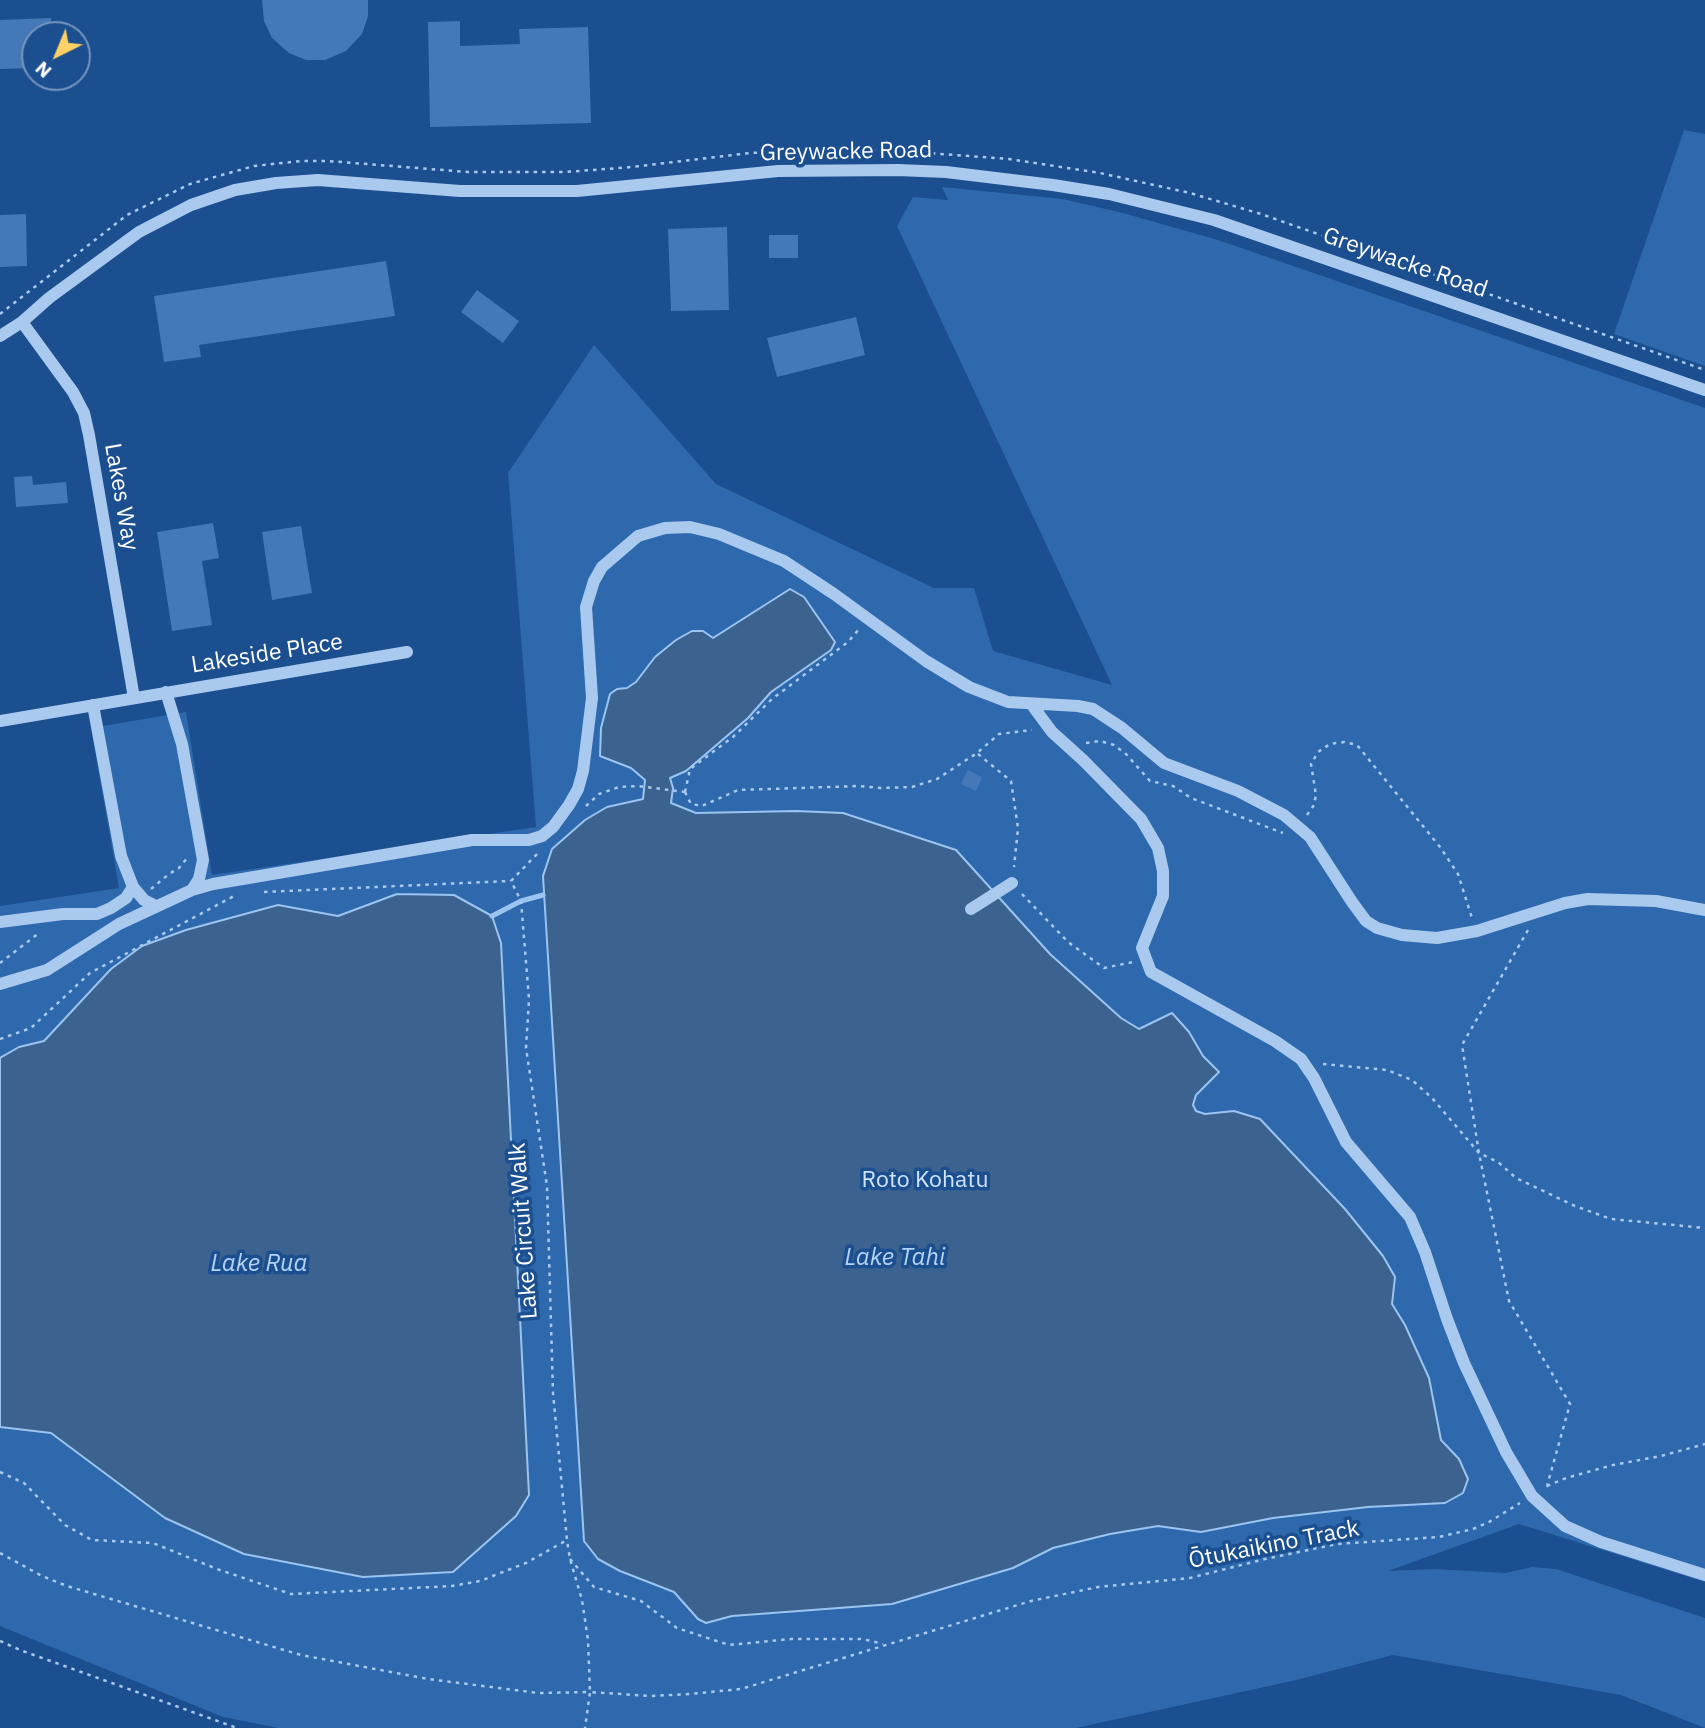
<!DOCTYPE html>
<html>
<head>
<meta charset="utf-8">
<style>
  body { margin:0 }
  #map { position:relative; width:1705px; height:1728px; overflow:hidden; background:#1b4f8f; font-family:"IBM Plex Sans",sans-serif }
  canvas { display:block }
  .north { position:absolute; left:21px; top:21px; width:70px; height:70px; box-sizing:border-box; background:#1b4f8f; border:2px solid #7695bc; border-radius:50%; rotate:223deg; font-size:19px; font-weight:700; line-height:28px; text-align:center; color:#fff }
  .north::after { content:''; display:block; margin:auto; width:24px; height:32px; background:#ffd166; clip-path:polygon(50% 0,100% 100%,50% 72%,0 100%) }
</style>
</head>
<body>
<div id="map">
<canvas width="1705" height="1728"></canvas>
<div class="north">N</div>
</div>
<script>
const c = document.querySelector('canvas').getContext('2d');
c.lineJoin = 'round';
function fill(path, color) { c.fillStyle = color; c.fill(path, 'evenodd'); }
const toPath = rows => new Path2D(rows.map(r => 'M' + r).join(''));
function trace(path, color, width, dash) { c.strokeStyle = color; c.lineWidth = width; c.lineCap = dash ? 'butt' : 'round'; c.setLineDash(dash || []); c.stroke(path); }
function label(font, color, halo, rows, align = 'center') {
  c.font = font + ' "IBM Plex Sans",sans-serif'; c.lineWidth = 7; c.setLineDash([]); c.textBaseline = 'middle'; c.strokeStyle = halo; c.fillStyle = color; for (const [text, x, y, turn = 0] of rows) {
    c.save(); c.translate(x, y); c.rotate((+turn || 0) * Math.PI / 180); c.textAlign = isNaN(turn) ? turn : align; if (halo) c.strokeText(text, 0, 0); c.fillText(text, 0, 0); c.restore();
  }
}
fill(toPath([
  [1684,130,1705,134,1705,366,1614,334],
  [942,187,1063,199,1123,213,1218,240,1705,408,1705,1582,1519,1524,1388,1571,1434,1569,1506,1573,1532,1567,1556,1569,1705,1618,1705,1728,1621,1695,1393,1655,1292,1681,1076,1728,278,1728,223,1717,0,1626,0,906,119,888,91,728,186,712,212,875,536,827,508,473,594,345,716,484,934,588,974,588,993,651,1112,685,897,226,913,197,948,200]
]), '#2e69ad');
const water = toPath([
  [790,589,804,597,835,642,831,650,771,692,748,718,686,771,670,778,673,788,671,803,696,813,796,811,843,813,956,850,1050,954,1121,1018,1139,1029,1172,1013,1189,1032,1203,1056,1219,1072,1196,1095,1193,1105,1196,1111,1205,1114,1234,1111,1260,1119,1345,1209,1383,1256,1395,1277,1392,1304,1405,1325,1429,1378,1441,1440,1459,1459,1468,1479,1463,1493,1445,1503,1368,1507,1273,1518,1201,1532,1158,1526,1110,1534,1053,1548,1013,1568,892,1604,732,1616,706,1623,698,1619,674,1592,620,1571,598,1559,584,1541,543,876,552,849,585,820,607,807,643,799,645,780,631,768,600,756,601,728,610,694,617,689,627,688,636,682,655,657,676,640,692,631,703,631,713,638,790,589],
  [397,894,454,895,492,916,501,943,529,1495,516,1516,453,1572,363,1577,244,1554,165,1518,51,1433,0,1427,0,1058,19,1047,44,1041,111,969,142,946,186,930,278,905,338,916,397,894]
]);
fill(water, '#3c6290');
trace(water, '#9cc4f0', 2);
trace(toPath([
  [492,916,521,901,543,895]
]), '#9cc4f0', 5);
fill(toPath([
  [262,0,368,0,368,16,362,34,346,51,325,60,306,60,289,53,272,38,264,21],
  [51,18,51,35,35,35,35,68,0,69,0,20],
  [460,21,460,46,520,44,519,29,588,27,591,123,430,127,428,22],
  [26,214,27,266,0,267,0,215],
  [727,227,729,310,671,311,668,229],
  [769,235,798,235,798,258,769,258],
  [386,261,395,316,199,345,201,357,164,362,154,296],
  [477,290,519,321,503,343,461,312],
  [856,317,865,355,777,377,767,338],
  [32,476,33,485,66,482,68,503,16,507,14,477],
  [213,523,219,558,202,561,212,625,172,631,157,532],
  [301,526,312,593,272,600,262,532],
  [968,770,982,777,976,791,961,784]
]), '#4478b7');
trace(toPath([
  [0,314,127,215,190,184,254,166,301,161,328,161,468,172,565,172,632,167,750,153,820,150,887,150,1009,159,1100,173,1190,193,1261,214,1705,370],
  [1086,743,1100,741,1114,745,1126,754,1150,781,1173,786,1191,798,1283,833],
  [978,754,1011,781,1018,828,1014,867],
  [685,792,691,804,702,806,738,790,859,786,880,788,912,787,937,779,977,753,999,734,1032,730],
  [685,792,690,769,733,737,772,699,848,642,860,628],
  [586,806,599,794,619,787,638,786,685,792],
  [1307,815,1314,805,1316,795,1311,764,1318,752,1330,744,1344,742,1357,745,1440,847,1458,874,1472,918],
  [537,854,511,881,521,901,529,999,526,1048,547,1186,553,1393,567,1540,570,1559,582,1600,588,1640,590,1692,650,1696,690,1694,741,1689,1031,1601,1098,1587,1190,1578,1265,1559,1337,1544,1439,1537,1473,1529,1489,1522,1520,1503],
  [151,889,169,874,179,868,188,857],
  [264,892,509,881],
  [1022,894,1068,942,1104,968,1133,962],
  [1528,930,1462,1045,1479,1153,1509,1301,1570,1404,1547,1486,1543,1488],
  [0,963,39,933],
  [0,1039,31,1028,90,973,234,896],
  [1323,1064,1387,1070,1412,1080,1432,1098,1479,1153,1498,1162,1516,1178,1575,1206,1611,1219,1705,1228],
  [0,1472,24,1483,65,1525,92,1540,153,1543,217,1569,291,1594,452,1586,480,1581,526,1563,567,1540],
  [1547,1486,1566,1478,1613,1465,1661,1456,1705,1444],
  [0,1553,42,1576,67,1586,301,1655,428,1679,538,1693,590,1692,585,1728],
  [570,1559,594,1587,641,1601,677,1628,729,1645,791,1639,863,1639,883,1644],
  [0,1641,20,1650,237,1728]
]), '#a9c9ee', 2.5, [3.5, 5]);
trace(toPath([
  [22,322,73,392,84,413,89,435,134,698],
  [0,336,22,322,49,298,139,232,191,205,235,190,276,183,318,180,460,191,577,191,778,171,898,170,946,172,1053,185,1109,194,1214,220,1705,390],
  [166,692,182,744,203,860,199,879,192,890],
  [93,705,121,856,133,887,144,900,156,906],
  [1032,705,1052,732,1083,760,1141,819,1158,848,1163,871,1163,896,1142,948,1151,972,1275,1041,1301,1059,1314,1078,1346,1142,1410,1217,1425,1252,1447,1319,1464,1363,1506,1452,1532,1496,1565,1526,1601,1542,1705,1575],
  [0,721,407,652],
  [971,909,1012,883],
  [0,922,63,914,97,914,111,908,126,898,133,887],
  [0,984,47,970,119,924,192,890,213,884,472,840,529,840,542,836,553,827,569,805,578,789,583,771,592,698,586,607,594,581,602,567,638,536,665,528,690,527,719,534,784,561,834,594,926,661,969,687,1008,702,1078,706,1093,709,1122,728,1164,763,1238,791,1284,815,1310,837,1352,902,1366,921,1377,928,1402,935,1437,938,1477,931,1565,903,1588,899,1656,901,1705,910]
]), '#a9c9ee', 12);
label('23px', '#fff', '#1b4f8f', [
  ["Greywacke Road",846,152,-1],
  ["Greywacke Road",1405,263,19],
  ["Lakes Way",121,497,80],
  ["Lakeside Place",267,654,-9],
  ["Lake Circuit Walk",524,1231,-94],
  ["Ōtukaikino Track",1274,1545,-11]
]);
label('23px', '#cfe3fa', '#1b4f8f', [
  ["Roto Kohatu",925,1180]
]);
label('italic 24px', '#b5d3f5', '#1b4f8f', [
  ["Lake Tahi",895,1258],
  ["Lake Rua",259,1264]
]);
</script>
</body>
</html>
